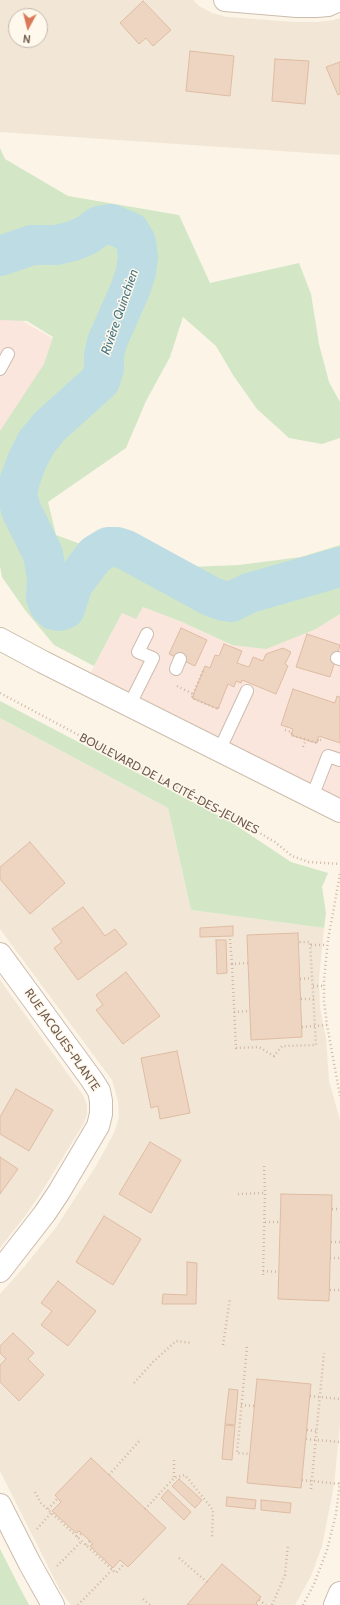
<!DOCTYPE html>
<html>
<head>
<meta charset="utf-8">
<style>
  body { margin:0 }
  #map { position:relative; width:340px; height:1605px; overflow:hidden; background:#fbf4e7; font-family:Cabin,sans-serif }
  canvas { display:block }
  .north { position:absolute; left:8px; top:8px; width:40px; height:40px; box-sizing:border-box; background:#fef8ed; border:1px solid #c6baad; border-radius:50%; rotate:187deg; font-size:11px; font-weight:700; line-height:16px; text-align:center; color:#725c4e }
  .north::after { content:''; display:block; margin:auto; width:14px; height:18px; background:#da7957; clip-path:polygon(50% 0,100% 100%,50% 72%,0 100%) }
</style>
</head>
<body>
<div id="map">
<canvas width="340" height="1605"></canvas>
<div class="north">N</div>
</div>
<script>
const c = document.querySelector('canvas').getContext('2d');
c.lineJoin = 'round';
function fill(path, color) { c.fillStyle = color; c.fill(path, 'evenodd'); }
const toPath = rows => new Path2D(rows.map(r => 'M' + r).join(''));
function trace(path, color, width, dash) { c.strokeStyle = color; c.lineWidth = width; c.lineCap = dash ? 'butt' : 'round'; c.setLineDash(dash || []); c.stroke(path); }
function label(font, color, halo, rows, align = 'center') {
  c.font = font + ' Cabin,sans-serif'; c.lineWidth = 3; c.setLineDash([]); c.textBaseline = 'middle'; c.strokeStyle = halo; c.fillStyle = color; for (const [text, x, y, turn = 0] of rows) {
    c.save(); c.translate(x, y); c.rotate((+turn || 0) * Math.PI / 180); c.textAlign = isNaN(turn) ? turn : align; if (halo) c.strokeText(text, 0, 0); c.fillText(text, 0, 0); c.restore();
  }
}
fill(toPath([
  [0,0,193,0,199,6,212,13,227,17,295,22,318,22,334,20,340,18,340,155,0,132],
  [16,16,40,16,40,40,16,40],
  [0,718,168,808,191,910,324,928,319,978,320,1008,326,1038,329,1081,340,1120,340,1425,334,1485,322,1546,311,1576,295,1605,71,1605,60,1590,0,1471,0,1294,25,1266,57,1226,96,1166,114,1133,119,1118,118,1101,112,1080,0,929],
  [0,980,83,1095,87,1105,87,1114,84,1123,39,1196,25,1216,0,1248]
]), '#f2e6d6');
fill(toPath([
  [0,308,59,342,0,444],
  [143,607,182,622,231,645,316,629,340,614,340,806,90,674,122,613]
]), '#fae6dc');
fill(toPath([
  [0,148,5,159,68,196,179,215,210,283,299,263,311,294,319,344,329,382,340,402,340,438,322,444,289,438,257,409,233,375,216,346,183,317,170,357,146,401,126,448,48,502,56,535,86,546,100,532,145,538,189,567,239,565,301,557,340,545,340,614,316,629,266,649,232,645,182,622,143,607,136,619,122,613,94,666,54,645,25,610,2,577,0,566,0,431,44,364,53,337,27,321,0,320],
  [0,701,231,822,291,862,328,873,322,887,326,913,324,928,191,910,168,808,0,718],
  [0,1549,19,1586,29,1605,0,1605]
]), '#d3e7c7');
trace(toPath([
  [0,256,32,245,56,245,73,241,87,235,99,226,111,224,130,232,136,242,138,257,136,272,130,290,107,342,104,355,104,369,100,381,50,426,36,443,27,461,20,480,17,494,21,510,43,554,47,579,46,597,49,605,54,610,59,611,65,609,73,584,95,555,108,547,117,547,126,550,212,597,224,601,231,602,249,593,340,567]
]), '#bddce3', 40);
const building = toPath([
  [143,1,171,30,153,46,146,38,139,44,120,23,143,1],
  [190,51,234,56,230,96,186,91,190,51],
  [275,59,309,61,305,104,272,101,275,59],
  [340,62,340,94,338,95,326,67,340,62],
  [181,628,207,640,195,666,169,654,181,628],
  [307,634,340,645,330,677,296,667,307,634],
  [224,644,242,651,237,663,249,667,253,657,263,661,266,654,283,648,291,652,285,664,288,666,276,694,242,680,241,683,236,681,234,687,228,684,218,709,192,698,205,666,210,668,215,655,219,656,224,644],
  [293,689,335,703,337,696,340,697,340,743,319,736,317,743,306,740,291,735,293,729,281,725,293,689],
  [30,842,65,883,30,914,0,879,0,867,30,842],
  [83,907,105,936,115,929,127,944,78,980,54,948,62,942,52,929,83,907],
  [233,926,233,936,200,937,200,928,233,926],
  [298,933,302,1037,251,1040,247,935,298,933],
  [216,940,226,940,227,973,217,974,216,940],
  [126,972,160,1016,123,1044,96,1010,103,1005,96,995,126,972],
  [177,1051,190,1113,160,1119,158,1106,151,1108,141,1058,177,1051],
  [16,1089,53,1110,29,1151,0,1134,0,1117,16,1089],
  [150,1142,181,1160,151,1213,119,1194,150,1142],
  [0,1157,18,1169,0,1194,0,1157],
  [281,1194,332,1195,329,1301,278,1299,281,1194],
  [104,1216,141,1239,113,1285,76,1262,104,1216],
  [187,1262,197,1263,196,1304,162,1304,163,1294,187,1295,187,1262],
  [58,1281,96,1311,68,1346,41,1325,52,1311,41,1303,58,1281],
  [13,1333,34,1353,28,1359,44,1375,19,1401,0,1382,0,1365,6,1359,0,1353,0,1346,13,1333],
  [257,1379,311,1384,301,1488,247,1483,257,1379],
  [229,1389,238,1390,235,1425,225,1424,229,1389],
  [225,1425,235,1426,232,1460,222,1459,225,1425],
  [91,1458,166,1528,128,1567,120,1560,113,1568,90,1546,93,1544,90,1541,79,1531,76,1533,52,1511,61,1502,55,1495,91,1458],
  [179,1479,202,1500,195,1508,172,1486,179,1479],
  [168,1490,191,1512,184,1520,161,1498,168,1490],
  [227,1497,256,1500,255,1509,226,1506,227,1497],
  [261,1500,291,1503,290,1513,261,1510,261,1500],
  [222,1564,261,1597,256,1603,258,1605,187,1605,222,1564]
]);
fill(building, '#eed5c1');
trace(building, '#dfbca3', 1);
const service = toPath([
  [0,369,8,354],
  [337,658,340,659],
  [176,669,180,659],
  [129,706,153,658,138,652,147,634],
  [219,751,247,691],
  [312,797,328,756,340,760]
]);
const minor = toPath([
  [225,0,297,6,316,6,328,5,339,0],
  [0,954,92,1080,99,1091,101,1101,101,1114,98,1126,59,1192,45,1213,0,1271],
  [0,1505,30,1564,53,1605],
  [335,1605,340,1593]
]);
const secondary = toPath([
  [0,639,43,662,340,811]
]);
trace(service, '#ccbcae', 14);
trace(minor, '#ccbcae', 24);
trace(secondary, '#cebdac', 24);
trace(toPath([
  [177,686,193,694,192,698,218,709,219,707],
  [0,693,234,818,275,842,292,856,309,862,340,864],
  [193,694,203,671],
  [285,730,292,732,291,735,317,743,318,739,321,740],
  [303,747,306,740],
  [340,874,328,940,324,980,324,1001,327,1025,340,1096],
  [230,939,232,964],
  [311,945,327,945],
  [248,963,232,964,236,1048,259,1047,274,1056,282,1046,316,1045,310,942,298,942],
  [300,979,312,978],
  [313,986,324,986],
  [301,999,314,999],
  [234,1012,250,1011],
  [302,1027,327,1025],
  [238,1194,265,1193],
  [332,1209,340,1209],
  [265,1222,280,1222],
  [331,1242,340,1242],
  [330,1258,340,1258],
  [263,1271,279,1272],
  [263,1275,265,1193,264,1164],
  [330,1290,340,1290],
  [223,1345,230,1298],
  [247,1347,237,1453,250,1454],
  [134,1383,153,1362,176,1341,192,1343],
  [310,1396,340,1399],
  [241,1405,254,1406],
  [307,1430,317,1431],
  [306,1439,340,1442],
  [174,1460,174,1478],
  [109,1475,141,1439],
  [302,1480,340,1484],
  [311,1489,324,1353],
  [35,1492,41,1503,116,1573,124,1564],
  [48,1509,58,1498],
  [145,1509,174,1478,185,1475,213,1510,212,1538],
  [37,1529,51,1513],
  [77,1537,82,1533],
  [86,1545,90,1541],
  [179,1558,207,1582],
  [57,1566,82,1541],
  [143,1599,150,1605],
  [259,1600,266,1605],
  [78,1605,112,1570],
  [272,1605,285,1575,288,1544],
  [303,1605,314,1584,327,1550,336,1514,340,1482]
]), '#d3b8a4', 2.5, [1, 3]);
trace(service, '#fff', 12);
trace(minor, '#fff', 22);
trace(secondary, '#fff', 22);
label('12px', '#725c4e', '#fef8ed', [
  ["BOULEVARD DE LA CITÉ-DES-JEUNES",169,784,28],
  ["RUE JACQUES-PLANTE",62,1040,55]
]);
label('italic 13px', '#497884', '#fef8ed', [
  ["Rivière Quinchien",120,312,-71]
]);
</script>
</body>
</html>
